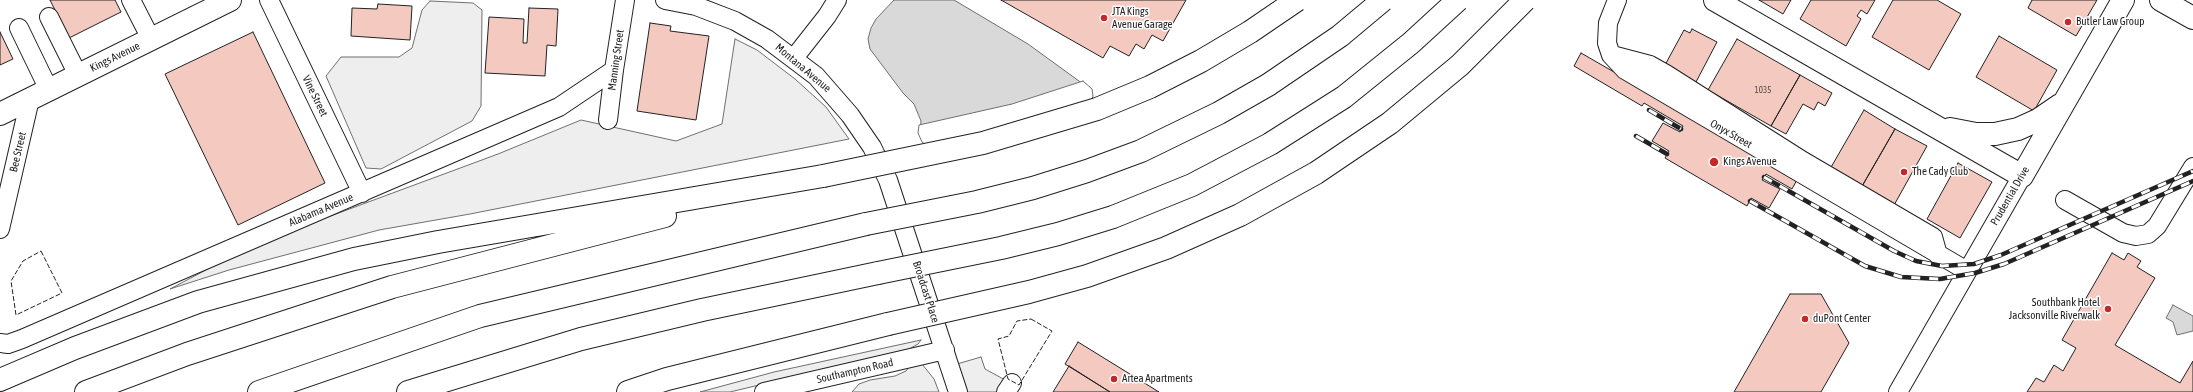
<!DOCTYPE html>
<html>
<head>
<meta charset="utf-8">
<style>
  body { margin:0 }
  canvas { display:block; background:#fff }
</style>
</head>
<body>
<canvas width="2193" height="392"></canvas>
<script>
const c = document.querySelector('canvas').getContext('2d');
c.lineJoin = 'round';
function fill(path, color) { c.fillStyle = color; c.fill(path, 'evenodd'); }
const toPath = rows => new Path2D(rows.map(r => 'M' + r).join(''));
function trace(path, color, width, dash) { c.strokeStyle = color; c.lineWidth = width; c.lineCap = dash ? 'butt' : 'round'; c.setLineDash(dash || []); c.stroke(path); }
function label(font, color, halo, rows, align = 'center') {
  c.font = font + ' "Asap Condensed",sans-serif'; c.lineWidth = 3; c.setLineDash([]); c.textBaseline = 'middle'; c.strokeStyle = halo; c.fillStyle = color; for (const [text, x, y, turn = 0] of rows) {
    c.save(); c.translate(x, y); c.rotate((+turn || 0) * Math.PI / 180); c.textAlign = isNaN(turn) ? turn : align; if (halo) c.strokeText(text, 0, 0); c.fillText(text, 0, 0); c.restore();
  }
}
const green = toPath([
  [430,1,473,3,482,10,481,106,472,121,381,169,366,168,326,76,341,57,399,57,412,48,422,10,430,1],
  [735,39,757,50,795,79,826,107,849,139,470,214,379,230,229,270,170,289,255,244,498,154,581,120,676,141,722,124,735,39],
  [921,340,918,344,909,349,730,392,700,392,774,372,921,340],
  [981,357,985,369,1007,381,1000,392,966,392,957,364,981,357],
  [918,359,934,379,939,392,852,392,859,384,870,380,895,376,906,371,912,363,918,359]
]);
fill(green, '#eee');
trace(green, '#6f6f6f', 1);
const water = toPath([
  [894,0,954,0,1028,44,1090,89,920,132,921,121,914,104,903,93,870,49,868,39,871,28,876,19,894,0],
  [2173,305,2193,316,2193,331,2177,335,2173,322,2166,318,2173,305]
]);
fill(water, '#d9d9d9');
trace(water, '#6f6f6f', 1);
const pier = toPath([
  [1083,81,1092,89,1093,96,1089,107,930,148,922,142,918,133,919,125,1012,104,1083,81]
]);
fill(pier, '#fff');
trace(pier, '#6f6f6f', 1);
const building = toPath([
  [50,0,115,0,121,12,69,38,50,0],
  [1001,0,1186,0,1163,41,1152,35,1144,49,1136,44,1129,56,1110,46,1103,58,1001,0],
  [1759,0,1791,0,1783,14,1759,0],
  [1811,0,1875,0,1867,14,1861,10,1857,16,1861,19,1846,46,1800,19,1811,0],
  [1893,0,1937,0,1961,14,1929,70,1872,37,1893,0],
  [2032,0,2097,0,2076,36,2028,8,2032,0],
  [378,4,412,6,410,40,351,36,352,8,377,9,378,4],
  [529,8,558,9,556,46,547,45,545,76,485,73,489,17,524,19,523,43,527,43,529,8],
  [650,23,671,26,670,31,709,36,696,120,637,111,650,23],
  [1692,29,1717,42,1696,82,1665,65,1684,30,1690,33,1692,29],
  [0,32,13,59,0,65,0,32],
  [253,32,325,183,238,225,165,74,253,32],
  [1999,36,2057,70,2034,111,1976,77,1999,36],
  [1737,39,1800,75,1771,126,1708,90,1737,39],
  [1581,53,1798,178,1792,189,1766,174,1762,180,1780,189,1769,208,1751,198,1747,206,1665,158,1669,151,1652,141,1663,123,1680,132,1683,126,1644,103,1642,106,1574,66,1581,53],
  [1800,75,1832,93,1825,106,1818,102,1814,110,1803,104,1786,134,1771,126,1800,75],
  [1864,110,1895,129,1861,188,1830,169,1864,110],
  [1895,129,1927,146,1893,207,1861,188,1895,129],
  [1958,163,1992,182,1960,238,1927,219,1958,163],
  [2112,253,2124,260,2128,253,2141,261,2137,267,2155,278,2115,345,2180,383,2193,361,2193,392,2027,392,2036,378,2044,382,2054,365,2063,371,2076,348,2062,340,2112,253],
  [1790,294,1821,294,1849,343,1821,392,1734,392,1790,294],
  [1078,342,1159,392,1110,392,1065,364,1078,342],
  [1069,366,1110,392,1053,392,1069,366]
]);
fill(building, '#f3c9c0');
trace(building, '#222', 1);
const minor = toPath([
  [131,0,151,39],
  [269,0,362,193],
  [665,0,696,6,735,21,767,39,816,76,850,115,872,147,888,180,958,392],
  [1617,0,1608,23,1607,43,1611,55,1625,70,1967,271],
  [49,17,78,75],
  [19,28,49,90],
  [1612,55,1650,65,1666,74,1803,161,1926,233,1933,237,1938,255],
  [794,58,827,16,837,0],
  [608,120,614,70,625,0],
  [2065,200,2123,233,2136,236,2148,234,2157,226,2193,167],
  [0,229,30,99],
  [0,343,8,344,22,339,559,107,614,70],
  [764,392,945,350],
  [1006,392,1012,383],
  [1898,392,2022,176]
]);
const major = toPath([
  [1715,0,2022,176,2123,0],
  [2161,0,2193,18],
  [0,114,230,0],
  [1950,129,1976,134,1995,134,2018,129,2038,120,2060,105]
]);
const highway = toPath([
  [0,380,75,348,198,302,354,259,438,242,823,176],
  [86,392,187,354,392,287,665,216],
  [259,392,480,316,866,224],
  [408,392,581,339,702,310,878,273],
  [628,392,667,379,888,324]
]);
trace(minor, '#222', 20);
trace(major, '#222', 24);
trace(highway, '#222', 24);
trace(minor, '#fff', 18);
trace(major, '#fff', 22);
trace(highway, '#fff', 22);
const rail = toPath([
  [1649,110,1681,129],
  [1636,136,1667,154],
  [1764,177,1894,251,1916,261,1942,266,1974,264,2001,255,2193,171],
  [1750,201,1865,266,1901,277,1940,279,1975,273,2004,264,2193,181]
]);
trace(rail, '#222', 4.5);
trace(rail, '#fff', 3, [9]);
const highwayBridge = toPath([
  [823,176,983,143,1097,109,1150,87,1201,61,1250,32,1297,0],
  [866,224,977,202,1033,188,1087,171,1141,151,1219,113,1268,85,1340,36,1383,0],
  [878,273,1001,248,1058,234,1113,217,1192,185,1270,144,1344,97,1411,43,1458,0],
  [888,324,1029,292,1087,276,1166,248,1240,215,1316,173,1390,123,1460,65,1525,0]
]);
trace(highwayBridge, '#222', 24, []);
trace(highwayBridge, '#fff', 22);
trace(toPath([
  [41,251,62,293,16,315,11,281,23,261,41,251],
  [1031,319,1052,331,1019,385,1008,379,998,339,1009,336,1017,321,1031,319]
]), '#222', 1, [5, 2]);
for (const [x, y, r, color] of [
  [1104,18,4,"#c62828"],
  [2068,22,4,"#c62828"],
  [1714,162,5,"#c62828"],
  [1904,172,4,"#c62828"],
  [2108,309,4,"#c62828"],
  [1805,319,4,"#c62828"],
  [1114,379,4,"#c62828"]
]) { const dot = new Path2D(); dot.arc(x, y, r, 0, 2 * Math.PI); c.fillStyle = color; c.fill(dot); trace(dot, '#fff', 1.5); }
label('9px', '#564c4a', null, [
  ["1035",1763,90]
]);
label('11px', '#222', '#fff', [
  ["JTA Kings",1112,12],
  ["Avenue Garage",1112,25],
  ["Butler Law Group",2076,22],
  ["Kings Avenue",1723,162],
  ["The Cady Club",1912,172],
  ["Southbank Hotel",2100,303,"right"],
  ["Jacksonville Riverwalk",2100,316,"right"],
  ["duPont Center",1813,319],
  ["Artea Apartments",1122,379]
], 'left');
label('11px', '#222', '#fff', [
  ["Kings Avenue",115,57,-26],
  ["Manning Street",616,60,-82],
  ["Montana Avenue",803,68,40],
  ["Vine Street",315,96,64],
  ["Onyx Street",1731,134,30],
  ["Bee Street",18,152,-77],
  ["Prudential Drive",2010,196,-60],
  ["Alabama Avenue",321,210,-23],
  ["Broadcast Place",926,292,72],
  ["Southampton Road",855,371,-13]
]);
</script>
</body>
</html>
